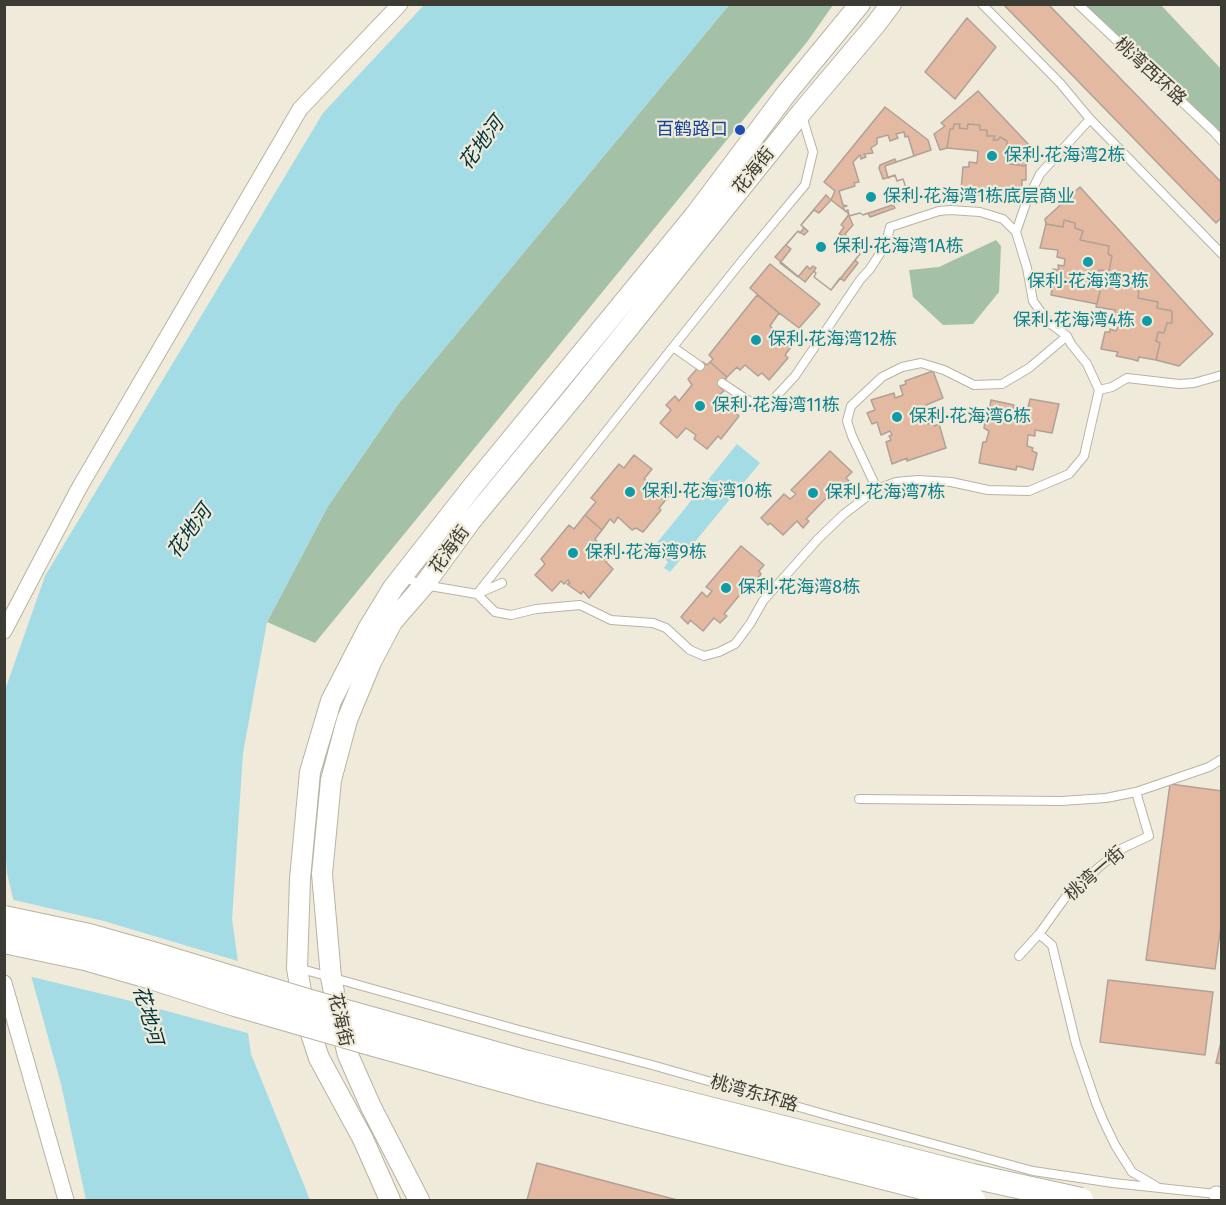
<!DOCTYPE html>
<html>
<head>
<meta charset="utf-8">
<style>
  body { margin:0 }
  #map { position:relative; width:1226px; height:1205px; overflow:hidden; background:#efead9; font-family:"Fira Sans",sans-serif }
  canvas { display:block }
  .frame { position:absolute; inset:0; border:6px solid #3c3b34; pointer-events:none }
</style>
</head>
<body>
<div id="map">
<canvas width="1226" height="1205"></canvas>
<div class="frame"></div>
</div>
<script>
const c = document.querySelector('canvas').getContext('2d');
c.lineJoin = 'round';
function fill(path, color) { c.fillStyle = color; c.fill(path, 'evenodd'); }
const toPath = rows => new Path2D(rows.map(r => 'M' + r).join(''));
function trace(path, color, width, dash) { c.strokeStyle = color; c.lineWidth = width; c.lineCap = dash ? 'butt' : 'round'; c.setLineDash(dash || []); c.stroke(path); }
function label(font, color, halo, rows, align = 'center') {
  c.font = font + ' "Fira Sans","Noto Sans SC",sans-serif'; c.lineWidth = 4.5; c.setLineDash([]); c.textBaseline = 'middle'; c.strokeStyle = halo; c.fillStyle = color; for (const [text, x, y, turn = 0] of rows) {
    c.save(); c.translate(x, y); c.rotate((+turn || 0) * Math.PI / 180); c.textAlign = isNaN(turn) ? turn : align; if (halo) c.strokeText(text, 0, 0); c.fillText(text, 0, 0); c.restore();
  }
}
fill(toPath([
  [729,5,833,5,807,42,315,643,267,622,328,506,399,403],
  [1084,5,1161,5,1221,69,1221,142,1147,64],
  [996,240,1001,246,999,292,973,324,943,325,913,297,909,270,939,267]
]), '#a4c1a8');
fill(toPath([
  [425,4,729,5,399,403,328,506,267,622,243,753,232,919,251,1054,310,1200,86,1200,61,1084,32,979,7,873,4,828,4,693,45,576,323,113],
  [737,444,760,463,670,572,664,568,668,562,657,553,652,558,648,554]
]), '#a4dce6');
fill(toPath([
  [10,899,104,921,241,962,251,1034,123,999,28,976]
]), '#efead9');
const building = toPath([
  [1003,4,1048,4,1222,183,1222,217,1216,223,1003,4],
  [967,18,996,47,955,99,925,72,967,18],
  [978,91,1030,146,1026,166,1009,164,1010,161,1006,161,1007,141,1000,137,998,140,993,140,995,136,987,136,987,130,980,130,980,125,968,124,967,129,959,128,960,124,954,124,953,129,950,129,947,148,940,150,934,134,945,126,941,123,978,91],
  [885,107,928,140,931,150,885,166,888,178,895,175,897,181,903,179,910,199,893,205,895,208,870,217,868,213,863,215,860,213,849,216,853,225,845,234,850,241,856,245,853,248,860,254,855,260,858,263,844,281,840,278,831,290,814,277,816,273,814,271,805,282,775,257,798,231,800,233,804,228,801,225,826,195,831,200,835,191,824,182,885,107],
  [954,124,960,124,959,128,967,129,968,124,980,125,980,130,987,130,987,136,995,136,993,140,998,140,1000,137,1007,141,1006,161,1010,161,1009,164,1026,166,1026,180,1022,180,1022,194,1003,192,1003,197,978,195,977,190,961,189,963,167,969,167,969,162,977,163,978,151,947,148,950,129,953,129,954,124],
  [904,132,905,137,908,136,914,156,896,162,895,159,880,165,879,168,883,179,895,175,897,181,903,179,910,199,863,215,860,213,849,216,848,210,845,211,843,207,847,206,843,205,839,191,855,186,854,183,859,182,853,162,860,155,861,159,866,157,864,154,873,153,871,148,877,144,877,138,888,135,890,141,898,138,896,134,904,132],
  [1080,187,1213,334,1179,366,1156,360,1160,343,1156,341,1158,332,1164,333,1167,323,1172,323,1172,311,1157,308,1158,302,1138,298,1139,289,1133,288,1132,283,1122,281,1121,288,1097,284,1099,270,1109,271,1112,256,1108,254,1109,246,1080,240,1083,231,1075,228,1075,223,1064,220,1063,227,1046,224,1045,219,1080,187],
  [831,200,849,214,841,225,844,227,839,234,842,235,841,238,848,243,850,241,856,245,853,248,860,254,831,290,814,277,816,273,814,271,816,268,813,266,810,269,807,266,798,277,780,263,791,249,786,245,798,231,804,235,808,231,801,225,814,210,819,213,831,200],
  [1064,220,1075,223,1075,228,1083,231,1080,240,1109,246,1108,254,1112,256,1109,271,1099,270,1097,284,1102,284,1097,304,1051,295,1053,284,1049,284,1053,269,1059,270,1058,265,1064,266,1065,259,1057,257,1058,250,1040,248,1046,224,1063,227,1064,220],
  [770,264,820,304,799,328,779,313,750,288,770,264],
  [1122,281,1132,283,1133,288,1139,289,1138,298,1158,302,1157,308,1172,311,1172,323,1167,323,1164,333,1158,332,1156,341,1160,343,1156,360,1139,357,1138,361,1131,359,1116,356,1118,352,1101,349,1105,332,1110,332,1110,329,1116,331,1118,327,1122,326,1122,319,1114,317,1115,310,1096,307,1102,284,1121,288,1122,281],
  [757,295,779,313,770,326,773,329,771,331,777,337,782,331,795,342,785,355,788,358,769,380,762,373,758,376,745,365,740,370,737,367,727,377,710,362,713,359,709,355,757,295],
  [703,362,707,365,710,362,727,377,720,387,724,391,720,394,735,406,733,410,739,416,721,439,718,436,707,449,694,439,696,435,686,428,677,438,660,423,671,410,666,405,675,396,679,401,692,385,688,379,703,362],
  [933,371,943,398,926,405,928,411,924,412,928,424,933,422,934,426,939,424,946,448,907,461,907,458,892,464,886,442,891,440,889,436,892,435,890,431,881,435,877,422,872,424,867,413,875,410,871,400,894,393,895,398,903,395,900,386,906,384,905,381,933,371],
  [1030,399,1059,404,1052,433,1035,430,1035,436,1028,435,1027,446,1033,448,1032,451,1037,453,1033,470,1017,466,1016,470,979,463,983,442,986,442,989,431,984,428,985,421,981,421,983,410,989,411,991,400,1014,405,1013,409,1027,412,1030,399],
  [830,451,852,472,846,478,849,481,835,495,832,492,806,519,809,521,803,528,797,521,783,535,770,523,768,525,761,518,784,494,790,499,796,494,791,490,830,451],
  [634,455,652,469,644,479,648,482,645,485,648,488,650,485,653,488,656,485,669,496,659,508,661,510,643,532,636,528,632,530,618,517,614,523,610,519,602,530,585,515,596,502,591,498,619,464,624,468,634,455],
  [585,515,602,530,595,539,598,543,594,548,608,560,606,562,613,569,589,598,583,591,581,594,567,584,570,583,568,580,564,584,561,581,552,591,535,575,545,564,541,559,569,525,574,529,585,515],
  [741,546,764,565,759,571,761,574,750,590,747,586,724,614,727,616,720,623,714,618,703,631,690,620,688,624,681,617,702,592,707,597,712,591,706,587,741,546],
  [1170,784,1222,791,1222,918,1215,969,1146,960,1170,784],
  [1108,980,1213,992,1205,1055,1100,1042,1108,980],
  [1222,1038,1222,1064,1216,1063,1222,1038],
  [537,1163,677,1200,527,1200,537,1163]
]);
fill(building, '#e3b9a1');
trace(building, '#b1a097', 1.5);
const service = toPath([
  [982,4,1060,83,1090,119,1222,254],
  [1078,4,1213,131,1222,141],
  [1016,232,1026,203,1040,174,1090,119],
  [673,347,745,257,805,185,813,152,802,116],
  [700,366,673,347,477,594,495,612,511,615,536,609,580,605,611,620,653,623,666,628,690,650,704,656,719,652,735,644,750,624,763,601,818,539,844,514,877,489,896,482,918,480,951,482,988,490,1029,491,1069,474,1084,456,1099,390,1087,364,1071,344,1067,336,1048,322,1033,301,1027,268,1016,232,1003,219,980,212,950,210,939,211,890,227,886,244,870,269,860,280,795,376,769,404,755,405,722,383],
  [1099,390,1112,387,1127,378,1179,384,1194,383,1222,375],
  [877,489,852,436,847,421,851,406,882,377,902,367,921,363,944,370,974,385,1002,384,1029,368,1067,336],
  [402,577,424,585,477,594,502,583],
  [859,799,1061,801,1106,798,1136,792],
  [1019,956,1039,934],
  [298,968,519,1030,652,1065,834,1117,1033,1171,1113,1183,1216,1194],
  [1156,1186,1132,1172,1115,1145,1103,1120,1096,1103,1076,1044,1052,945,1039,934,1065,898,1098,868,1121,849,1149,836,1136,792,1209,767,1222,759]
]);
const minor = toPath([
  [4,631,78,490,300,109,400,4],
  [4,983,66,1200],
  [1216,1194,1222,1198]
]);
const tertiary = toPath([
  [390,1200,363,1139,319,1058,305,1015,297,968,300,879,310,772,331,701,368,629,393,588,473,486,695,215,786,94,860,4],
  [419,1200,371,1107,348,1055,340,1023,331,977,322,874,331,780,347,720,371,662,392,622,424,585,470,522,574,396,801,113,876,24,891,4]
]);
trace(service, '#b8b3a3', 10);
trace(minor, '#b8b3a3', 17);
trace(tertiary, '#b8b3a3', 22);
trace(service, '#fff', 8);
trace(minor, '#fff', 15);
trace(tertiary, '#fff', 20);
const primaryBridge = toPath([
  [4,918,89,936,156,955,307,1001,528,1063,972,1176,1081,1200],
  [4,941,85,958,148,976,235,1004,370,1043,540,1090,973,1200]
]);
trace(primaryBridge, '#b8b3a3', 26, []);
trace(primaryBridge, '#fff', 24);
for (const [x, y, r, color] of [
  [740,130,6,"#1a4fb4"],
  [992,156,6,"#0f9aa8"],
  [871,197,6,"#0f9aa8"],
  [821,247,6,"#0f9aa8"],
  [1088,262,6,"#0f9aa8"],
  [1147,321,6,"#0f9aa8"],
  [756,340,6,"#0f9aa8"],
  [700,406,6,"#0f9aa8"],
  [897,417,6,"#0f9aa8"],
  [630,492,6,"#0f9aa8"],
  [813,493,6,"#0f9aa8"],
  [573,553,6,"#0f9aa8"],
  [726,588,6,"#0f9aa8"]
]) { const dot = new Path2D(); dot.arc(x, y, r, 0, 2 * Math.PI); c.fillStyle = color; c.fill(dot); trace(dot, '#efead9', 2); }
label('18px', '#3c3b34', '#efead9', [
  ["桃湾西环路",1150,72,43],
  ["花海街",754,171,-51],
  ["花海街",450,550,-54],
  ["桃湾一街",1095,874,-41],
  ["花海街",340,1020,77],
  ["桃湾东环路",754,1094,16]
]);
label('18px', '#164399', '#efead9', [
  ["百鹤路口",728,130]
], 'right');
label('18px', '#0d838f', '#efead9', [
  ["保利·花海湾2栋",1004,156],
  ["保利·花海湾1栋底层商业",883,197],
  ["保利·花海湾1A栋",833,247],
  ["保利·花海湾3栋",1088,282,"center"],
  ["保利·花海湾4栋",1135,321,"right"],
  ["保利·花海湾12栋",768,340],
  ["保利·花海湾11栋",712,406],
  ["保利·花海湾6栋",909,417],
  ["保利·花海湾10栋",642,492],
  ["保利·花海湾7栋",825,493],
  ["保利·花海湾9栋",585,553],
  ["保利·花海湾8栋",738,588]
], 'left');
label('italic 20px', '#00343c', '#efead9', [
  ["花地河",482,144,-53],
  ["花地河",190,532,-54],
  ["花地河",147,1015,74]
]);
</script>
</body>
</html>
